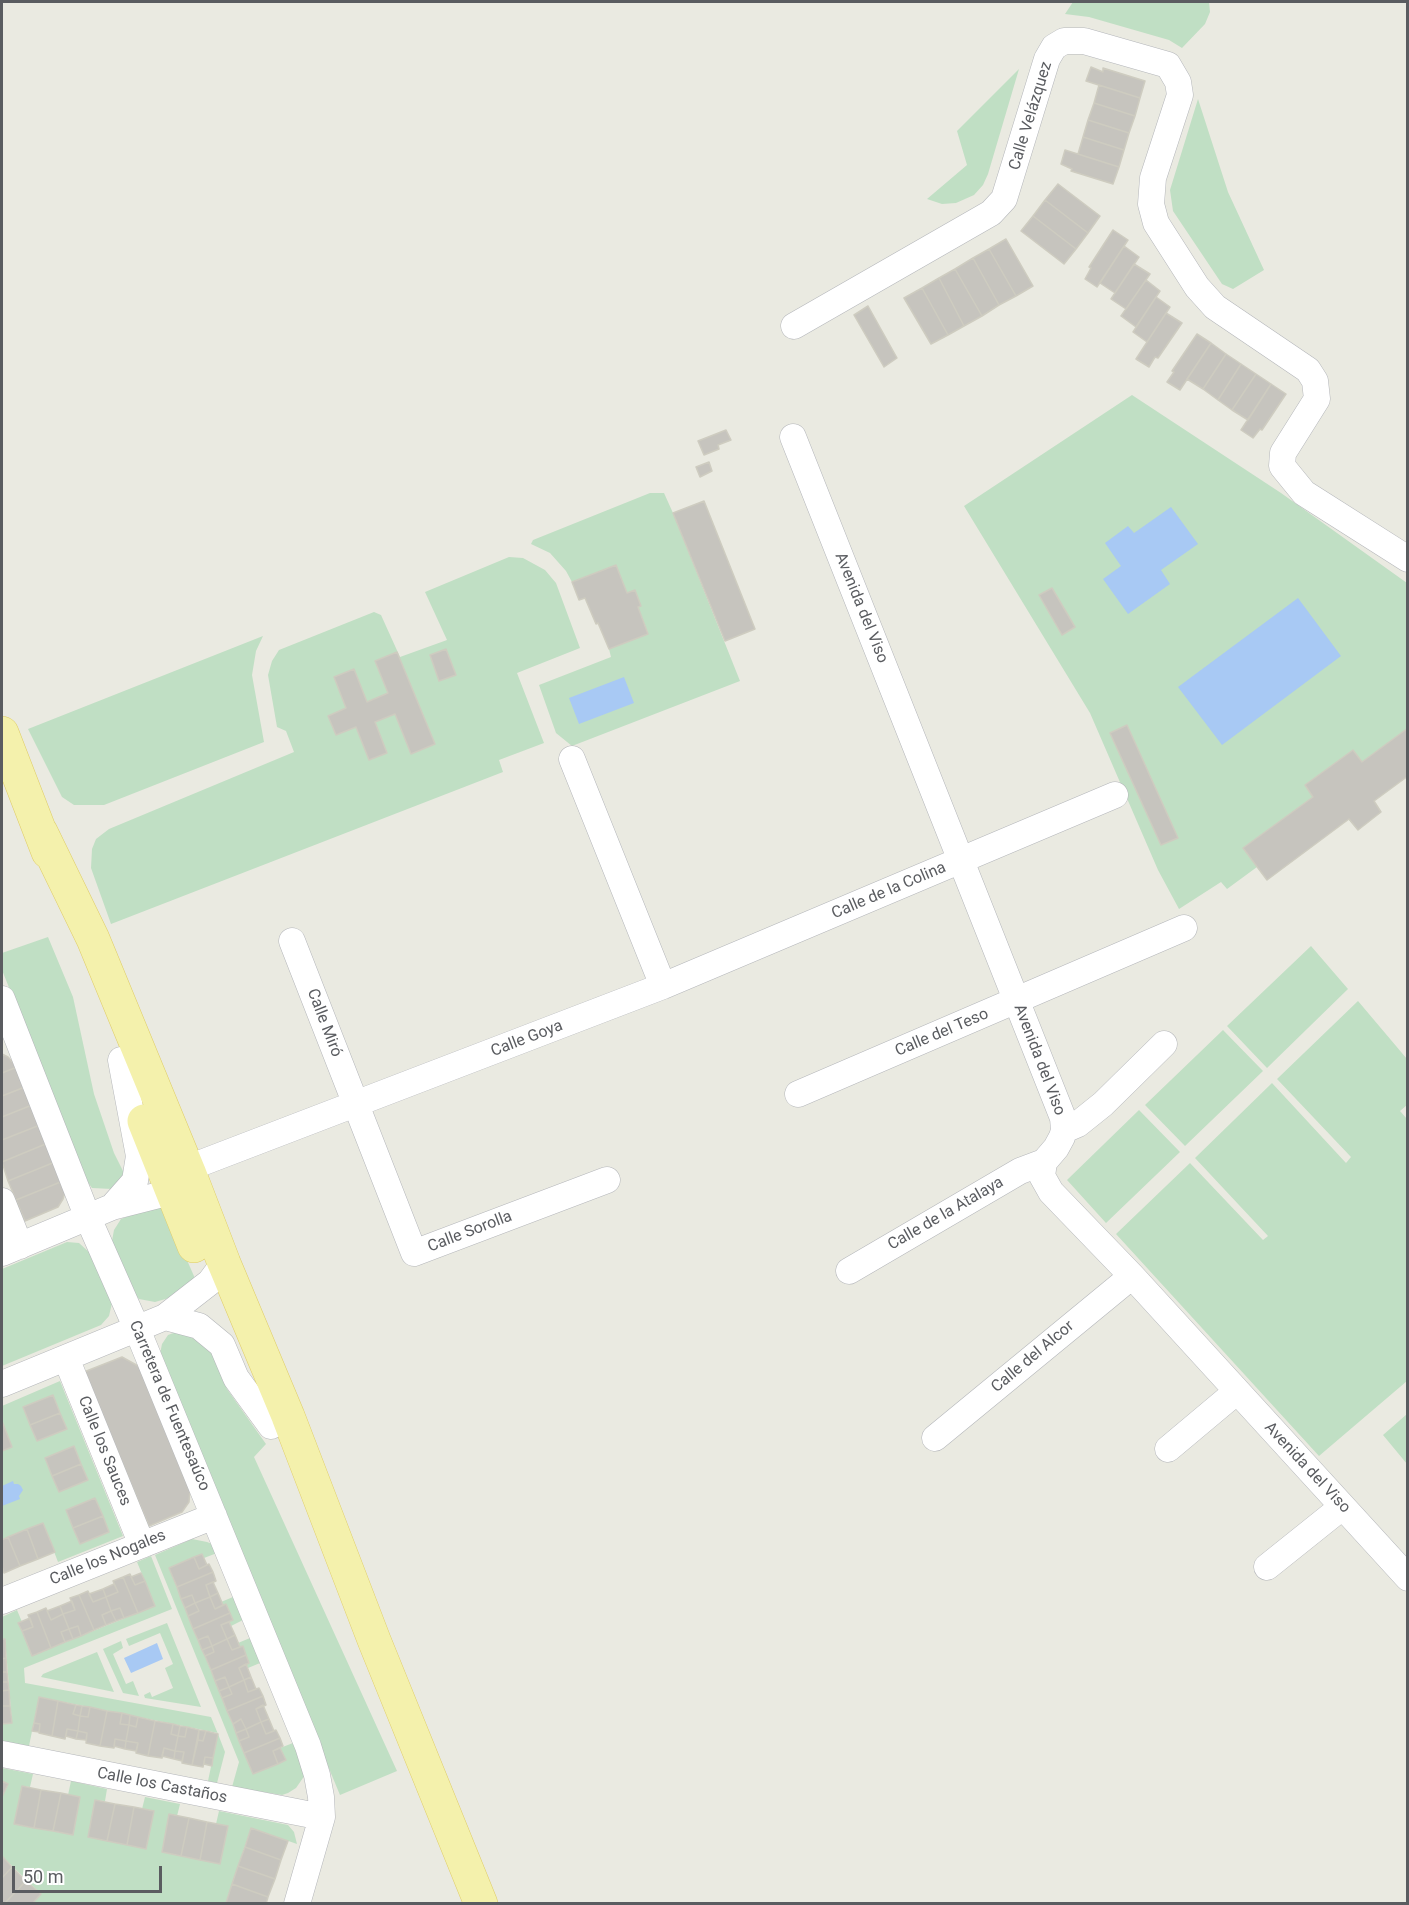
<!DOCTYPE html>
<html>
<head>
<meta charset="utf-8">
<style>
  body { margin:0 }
  #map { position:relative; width:1409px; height:1905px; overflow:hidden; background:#eaeae1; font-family:Roboto,sans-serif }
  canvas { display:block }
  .frame { position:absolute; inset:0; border:3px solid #5a5c60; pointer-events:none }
  .scale { position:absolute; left:12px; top:1866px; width:150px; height:27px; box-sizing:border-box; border:3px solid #5a5c60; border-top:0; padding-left:8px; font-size:18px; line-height:21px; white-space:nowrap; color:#5a5c60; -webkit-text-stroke:4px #fff; paint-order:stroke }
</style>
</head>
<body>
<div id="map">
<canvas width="1409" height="1905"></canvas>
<div class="frame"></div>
<div class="scale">50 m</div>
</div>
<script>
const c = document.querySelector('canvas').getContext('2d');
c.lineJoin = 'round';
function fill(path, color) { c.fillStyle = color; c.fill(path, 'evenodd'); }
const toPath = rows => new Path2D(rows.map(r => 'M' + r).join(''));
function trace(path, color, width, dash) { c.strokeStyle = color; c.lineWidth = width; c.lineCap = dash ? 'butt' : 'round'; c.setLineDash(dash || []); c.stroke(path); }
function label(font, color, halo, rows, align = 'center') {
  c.font = font + ' Roboto,sans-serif'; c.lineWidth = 6; c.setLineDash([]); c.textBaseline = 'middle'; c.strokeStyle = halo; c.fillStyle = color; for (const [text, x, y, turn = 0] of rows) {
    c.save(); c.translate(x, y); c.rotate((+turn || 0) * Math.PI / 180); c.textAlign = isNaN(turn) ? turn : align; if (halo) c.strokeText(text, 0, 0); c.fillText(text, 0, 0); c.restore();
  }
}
fill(toPath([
  [1073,2,1209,2,1210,12,1205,24,1182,48,1169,40,1089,17,1065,14],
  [1019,69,988,174,983,185,974,195,956,203,942,204,927,199,967,165,957,131],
  [1198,99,1228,192,1264,270,1233,289,1222,284,1173,211,1170,190],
  [1132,395,1281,493,1407,583,1407,776,1374,801,1381,812,1358,830,1348,819,1267,880,1257,867,1227,889,1221,882,1179,909,1158,870,1090,713,964,506],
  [650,493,664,493,673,513,740,681,572,746,556,733,539,685,611,657,609,649,648,633,638,607,627,593,616,565,572,582,566,571,550,553,531,544,533,540],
  [509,557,523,558,545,570,556,583,580,648,517,673,544,743,499,760,503,772,111,924,91,868,92,849,96,839,109,829,294,752,286,731,277,727,268,675,272,661,279,650,374,612,381,615,400,657,447,640,425,592],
  [263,636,256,651,252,675,264,742,104,805,74,805,62,797,28,729],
  [48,937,73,997,94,1094,114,1153,126,1177,112,1189,92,1188,86,1180,2,970,2,953],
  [1311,946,1348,989,1267,1068,1227,1026],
  [1358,1001,1407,1059,1407,1105,1400,1111,1407,1119,1407,1381,1319,1456,1116,1234,1190,1163,1263,1240,1268,1236,1195,1158,1272,1083,1346,1163,1351,1157,1277,1079],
  [1223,1030,1263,1071,1185,1146,1145,1105],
  [1139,1110,1180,1152,1106,1223,1067,1180],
  [162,1203,197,1283,169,1298,155,1302,139,1299,132,1291,112,1241,114,1230,121,1219],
  [67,1242,79,1243,90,1253,112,1303,109,1316,101,1325,2,1366,2,1269],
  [179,1331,191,1334,210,1348,227,1389,266,1444,254,1457,397,1771,340,1795,159,1359,162,1344,168,1335],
  [60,1381,123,1536,58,1562,43,1523,2,1540,2,1451,12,1447,2,1421,2,1406],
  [1407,1414,1407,1464,1383,1435],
  [192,1539,207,1542,212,1544,217,1553,204,1558,202,1554,169,1568,253,1774,285,1760,280,1748,293,1743,304,1768,305,1775,296,1788,288,1793,282,1795,232,1787,239,1762,155,1555],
  [151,1556,172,1609,24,1668,25,1683,211,1717,218,1734,225,1752,217,1783,208,1781,218,1733,39,1697,29,1746,2,1741,2,1724,12,1722,5,1639,2,1639,2,1617,17,1610,22,1622,19,1623,32,1656,51,1648,155,1606,137,1562],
  [233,1597,243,1620,231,1626,229,1622,233,1620,226,1604,223,1605,221,1602],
  [167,1623,201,1707,145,1698,144,1695,150,1692,152,1697,173,1688,165,1668,173,1664,160,1633,129,1646,126,1639],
  [250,1638,260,1663,248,1668,246,1664,249,1663,246,1655,243,1646,240,1647,238,1643],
  [121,1641,123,1648,113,1654,126,1684,133,1681,139,1696,123,1693,103,1649],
  [97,1652,114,1692,41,1677,43,1674],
  [2,1768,33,1774,30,1787,22,1786,15,1824,73,1835,80,1797,68,1795,71,1781,107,1789,105,1801,95,1800,88,1837,146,1849,142,1809,145,1797,180,1804,177,1816,169,1815,162,1852,220,1864,228,1826,216,1824,219,1811,288,1825,294,1832,297,1844,251,1828,226,1902,228,1904,32,1903,41,1894,2,1856,2,1797,8,1785,2,1781]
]), '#c0dfc4');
fill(toPath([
  [1171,507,1198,544,1161,570,1170,584,1128,614,1103,579,1121,566,1105,543,1128,526,1134,533],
  [1298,598,1341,656,1222,745,1178,687],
  [624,677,634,703,579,724,569,698],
  [13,1481,14,1484,18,1484,21,1486,23,1490,19,1496,20,1499,2,1506,2,1486],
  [157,1643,163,1659,131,1673,124,1658]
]), '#a8c9f4');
const building = toPath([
  [1091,67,1103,72,1103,68,1145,81,1140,98,1086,81,1091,67],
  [1099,85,1140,98,1135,116,1094,103,1099,85],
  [1094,103,1135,116,1129,133,1088,120,1094,103],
  [1088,120,1129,133,1124,150,1083,137,1088,120],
  [1083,137,1124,150,1119,167,1078,154,1083,137],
  [1065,150,1119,167,1113,184,1071,171,1072,169,1061,164,1065,150],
  [1058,184,1100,216,1088,233,1045,200,1058,184],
  [1045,200,1088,233,1076,249,1033,216,1045,200],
  [1033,216,1076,249,1064,264,1021,231,1033,216],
  [1113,230,1128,240,1097,287,1085,279,1091,268,1089,267,1113,230],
  [1006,239,1033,286,1016,296,989,249,1006,239],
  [1124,246,1139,257,1115,293,1100,283,1124,246],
  [989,249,1016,296,999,305,973,258,989,249],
  [973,258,999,305,982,316,955,269,973,258],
  [1134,264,1150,274,1126,309,1111,299,1134,264],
  [955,269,982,316,964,326,939,278,955,269],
  [939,278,964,326,948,335,922,288,939,278],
  [1146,280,1160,291,1136,327,1121,316,1146,280],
  [922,288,948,335,931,344,904,298,922,288],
  [1156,297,1170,307,1147,342,1133,332,1156,297],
  [868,306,897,358,884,367,854,315,868,306],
  [1166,313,1182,323,1158,358,1155,357,1149,367,1136,359,1166,313],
  [1197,334,1211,343,1180,390,1167,382,1174,372,1172,371,1197,334],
  [1211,343,1226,354,1203,389,1187,379,1211,343],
  [1226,354,1241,364,1218,400,1203,389,1226,354],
  [1241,364,1256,374,1232,410,1218,400,1241,364],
  [1256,374,1271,384,1248,420,1232,410,1256,374],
  [1271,384,1286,394,1262,430,1260,429,1253,438,1241,430,1271,384],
  [726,430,731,440,718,445,719,449,704,455,698,441,726,430],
  [709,462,712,471,700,477,696,467,709,462],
  [704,501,755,629,725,641,673,513,704,501],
  [616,565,627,593,635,590,641,606,638,607,648,634,609,649,598,623,596,624,585,598,579,600,572,582,616,565],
  [1052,588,1075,627,1062,635,1039,595,1052,588],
  [446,649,456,675,439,681,430,655,446,649],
  [397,652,435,744,411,754,395,714,375,722,387,753,369,760,356,727,336,735,328,716,346,708,334,677,354,669,367,702,388,693,375,661,397,652],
  [1127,725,1178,838,1161,845,1110,733,1127,725],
  [1408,728,1408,776,1374,801,1381,812,1358,830,1349,819,1267,880,1243,848,1313,797,1305,785,1353,750,1362,762,1408,728],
  [2,1054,8,1057,17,1067,2,1073,2,1054],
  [17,1067,25,1087,2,1096,2,1073,17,1067],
  [25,1087,32,1105,2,1117,2,1096,25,1087],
  [32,1105,40,1125,2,1140,2,1117,32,1105],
  [40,1125,48,1143,2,1162,2,1140,40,1125],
  [48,1143,55,1162,8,1181,2,1162,48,1143],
  [55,1162,63,1181,16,1200,8,1181,55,1162],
  [63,1181,66,1189,63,1199,58,1207,25,1221,16,1200,63,1181],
  [122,1357,140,1367,190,1489,189,1502,182,1512,149,1526,84,1372,122,1357],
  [53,1395,60,1413,30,1425,23,1407,53,1395],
  [60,1413,67,1429,37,1441,30,1425,60,1413],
  [2,1421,12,1447,2,1451,2,1421],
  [74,1446,81,1464,52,1476,45,1458,74,1446],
  [81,1464,88,1480,59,1492,52,1476,81,1464],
  [95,1498,103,1516,73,1528,66,1510,95,1498],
  [103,1516,109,1532,80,1544,73,1528,103,1516],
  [43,1523,55,1552,38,1559,27,1529,43,1523],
  [27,1529,38,1559,20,1566,8,1537,27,1529],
  [8,1537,20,1566,4,1573,2,1566,2,1540,8,1537],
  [202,1554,207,1565,199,1569,194,1557,202,1554],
  [194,1557,199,1569,209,1564,213,1572,177,1587,169,1568,194,1557],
  [213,1572,216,1581,206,1585,210,1597,195,1603,192,1595,181,1599,177,1587,213,1572],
  [141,1573,145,1581,135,1585,131,1577,141,1573],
  [130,1574,135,1585,145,1581,155,1606,138,1613,123,1577,130,1574],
  [123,1577,138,1613,124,1618,120,1608,111,1611,106,1597,118,1592,113,1581,123,1577],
  [213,1582,218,1593,210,1597,206,1585,213,1582],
  [114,1584,118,1592,106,1597,103,1589,114,1584],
  [103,1589,106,1597,93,1602,89,1594,103,1589],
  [88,1591,93,1602,106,1597,111,1611,102,1615,106,1625,94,1630,79,1595,88,1591],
  [218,1593,223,1605,215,1609,210,1597,218,1593],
  [79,1595,94,1630,81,1636,78,1626,69,1629,63,1614,75,1610,70,1598,79,1595],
  [192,1595,195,1603,185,1608,181,1599,192,1595],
  [210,1597,215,1609,226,1604,230,1613,193,1629,188,1616,199,1611,195,1603,210,1597],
  [72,1601,75,1610,63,1614,60,1606,72,1601],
  [195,1603,199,1611,188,1616,185,1608,195,1603],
  [60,1606,63,1614,51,1620,47,1611,60,1606],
  [46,1608,51,1620,63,1614,69,1629,61,1632,65,1642,51,1648,37,1612,46,1608],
  [120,1608,124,1618,116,1621,111,1611,120,1608],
  [111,1611,116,1621,106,1625,102,1615,111,1611],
  [37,1612,51,1648,32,1656,22,1631,33,1627,28,1615,37,1612],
  [230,1613,233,1620,221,1625,227,1639,212,1646,208,1636,198,1640,193,1629,230,1613],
  [30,1618,33,1627,22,1631,18,1623,30,1618],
  [229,1622,235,1635,227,1639,221,1625,229,1622],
  [78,1626,81,1636,73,1639,69,1629,78,1626],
  [69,1629,73,1639,65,1642,61,1632,69,1629],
  [235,1635,240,1647,232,1650,227,1639,235,1635],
  [208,1636,212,1646,202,1650,198,1640,208,1636],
  [2,1639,5,1639,6,1658,2,1659,2,1639],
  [227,1639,232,1650,243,1646,246,1655,211,1670,205,1656,214,1652,212,1646,227,1639],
  [212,1646,214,1652,205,1656,202,1650,212,1646],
  [246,1655,249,1663,239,1668,244,1680,229,1687,225,1677,215,1681,211,1670,246,1655],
  [6,1658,7,1672,2,1672,2,1659,6,1658],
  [246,1664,251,1677,244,1680,239,1668,246,1664],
  [2,1672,7,1672,8,1682,2,1682,2,1672],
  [225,1677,229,1687,219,1691,215,1681,225,1677],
  [251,1677,256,1689,248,1692,244,1680,251,1677],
  [244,1680,248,1692,259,1688,263,1696,227,1711,222,1698,232,1694,229,1687,244,1680],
  [2,1682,8,1682,9,1690,2,1691,2,1682],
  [229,1687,232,1694,222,1698,219,1691,229,1687],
  [9,1690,10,1706,2,1706,2,1691,9,1690],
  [263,1696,266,1705,256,1709,261,1722,246,1729,241,1719,233,1724,227,1711,263,1696],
  [39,1697,58,1701,52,1736,39,1733,40,1724,34,1723,39,1697],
  [58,1701,76,1705,73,1714,80,1716,78,1731,67,1729,65,1739,52,1736,58,1701],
  [76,1705,82,1706,80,1716,73,1714,76,1705],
  [263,1705,269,1719,261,1722,256,1709,263,1705],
  [2,1706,10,1706,12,1723,2,1724,2,1706],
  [82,1706,90,1707,88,1717,80,1716,82,1706],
  [90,1707,107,1711,100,1746,86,1743,87,1733,78,1731,80,1716,88,1717,90,1707],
  [107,1711,122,1713,120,1724,129,1725,126,1741,115,1739,114,1748,100,1746,107,1711],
  [122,1713,130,1715,129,1725,120,1724,122,1713],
  [130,1715,138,1717,136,1727,129,1725,130,1715],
  [138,1717,155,1721,148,1756,136,1753,138,1743,126,1741,129,1725,136,1727,138,1717],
  [241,1719,246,1729,236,1733,233,1724,241,1719],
  [269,1719,274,1731,266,1734,261,1722,269,1719],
  [155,1721,173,1724,171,1734,178,1736,175,1751,164,1748,162,1758,148,1756,155,1721],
  [261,1722,266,1734,276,1730,280,1738,244,1753,239,1741,249,1737,246,1729,261,1722],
  [34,1723,40,1724,39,1732,32,1731,34,1723],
  [173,1724,180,1726,178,1736,171,1734,173,1724],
  [180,1726,187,1727,185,1737,178,1736,180,1726],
  [187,1727,199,1730,192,1765,182,1763,184,1752,175,1751,178,1736,185,1737,187,1727],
  [67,1729,78,1731,76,1739,66,1736,67,1729],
  [246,1729,249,1737,239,1741,236,1733,246,1729],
  [199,1730,206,1731,203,1741,198,1740,199,1730],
  [78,1731,87,1733,86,1740,76,1739,78,1731],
  [206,1731,218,1734,213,1758,205,1757,203,1767,192,1765,198,1740,203,1741,206,1731],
  [280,1738,283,1746,273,1751,278,1764,253,1774,244,1753,280,1738],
  [115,1739,126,1741,125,1749,114,1746,115,1739],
  [126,1741,138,1743,136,1751,125,1749,126,1741],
  [164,1748,175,1751,174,1759,162,1756,164,1748],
  [280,1748,286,1760,278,1764,273,1751,280,1748],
  [175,1751,184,1752,182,1761,174,1759,175,1751],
  [205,1757,213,1758,212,1766,204,1764,205,1757],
  [2,1781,8,1784,2,1797,2,1781],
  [22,1786,41,1790,34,1828,14,1824,22,1786],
  [41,1790,61,1793,53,1831,34,1828,41,1790],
  [61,1793,80,1797,73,1835,53,1831,61,1793],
  [95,1800,115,1804,107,1841,88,1837,95,1800],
  [115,1804,134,1807,127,1845,107,1841,115,1804],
  [134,1807,154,1811,146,1849,127,1845,134,1807],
  [169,1814,189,1818,181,1856,162,1852,169,1814],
  [189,1818,207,1822,200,1860,181,1856,189,1818],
  [207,1822,228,1826,220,1864,200,1860,207,1822],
  [251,1828,288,1841,281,1860,245,1847,251,1828],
  [245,1847,281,1860,275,1879,238,1866,245,1847],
  [2,1856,12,1867,2,1878,2,1856],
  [238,1866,275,1879,268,1897,232,1884,238,1866],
  [12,1867,26,1881,4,1904,2,1904,2,1878,12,1867],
  [26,1881,41,1894,32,1904,4,1904,26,1881],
  [232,1884,268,1897,266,1904,226,1903,232,1884]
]);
fill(building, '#c6c4be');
trace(building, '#ceccc0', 1.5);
const minor = toPath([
  [794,326,991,213,1004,199,1047,59,1054,47,1064,41,1084,41,1168,65,1178,82,1180,95,1153,178,1151,204,1156,223,1197,287,1215,307,1308,370,1315,381,1317,399,1283,453,1282,466,1304,493,1408,559],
  [793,437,1063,1118,1064,1130,1062,1137,1056,1148,1044,1162,1042,1176,1051,1192,1132,1276,1408,1578],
  [572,759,663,986],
  [292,941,414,1253,607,1180],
  [2,999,88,1218,137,1329,308,1746,317,1775,321,1797,322,1817,297,1904],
  [798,1094,1184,928],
  [1064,1130,1078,1124,1103,1104,1164,1044],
  [2,1201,20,1246],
  [112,1207,135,1181,139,1156,121,1060],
  [2,1253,112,1207,171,1192,196,1165,663,986,1115,795],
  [849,1271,1020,1171,1044,1162],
  [165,1317,199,1326,222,1345,236,1378,271,1426],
  [66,1358,142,1545],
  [2,1384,165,1317,210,1282,224,1263],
  [935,1438,1132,1276],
  [1168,1449,1236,1392],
  [1267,1567,1342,1507],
  [2,1601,214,1516],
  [2,1754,322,1817]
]);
const major = toPath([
  [2,733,48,852],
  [41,832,93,939,189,1172,224,1263,288,1416,374,1640,481,1904],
  [144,1121,194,1246]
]);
trace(minor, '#b4b6ba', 27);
trace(major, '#dfcc66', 34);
trace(minor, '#fff', 26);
trace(major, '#f4f1ac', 33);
label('16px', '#5a5c60', '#fff', [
  ["Calle Velázquez",1031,116,-73],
  ["Avenida del Viso",861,608,68],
  ["Calle de la Colina",889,891,-23],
  ["Calle Miró",324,1023,69],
  ["Calle del Teso",942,1033,-23],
  ["Calle Goya",527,1039,-21],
  ["Avenida del Viso",1039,1060,69],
  ["Calle de la Atalaya",946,1214,-30],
  ["Calle Sorolla",470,1232,-21],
  ["Calle del Alcor",1033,1357,-40],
  ["Carretera de Fuentesaúco",169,1406,67],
  ["Calle los Sauces",104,1451,68],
  ["Avenida del Viso",1307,1468,47],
  ["Calle los Nogales",108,1558,-22],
  ["Calle los Castaños",162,1786,11]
]);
</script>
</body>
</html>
